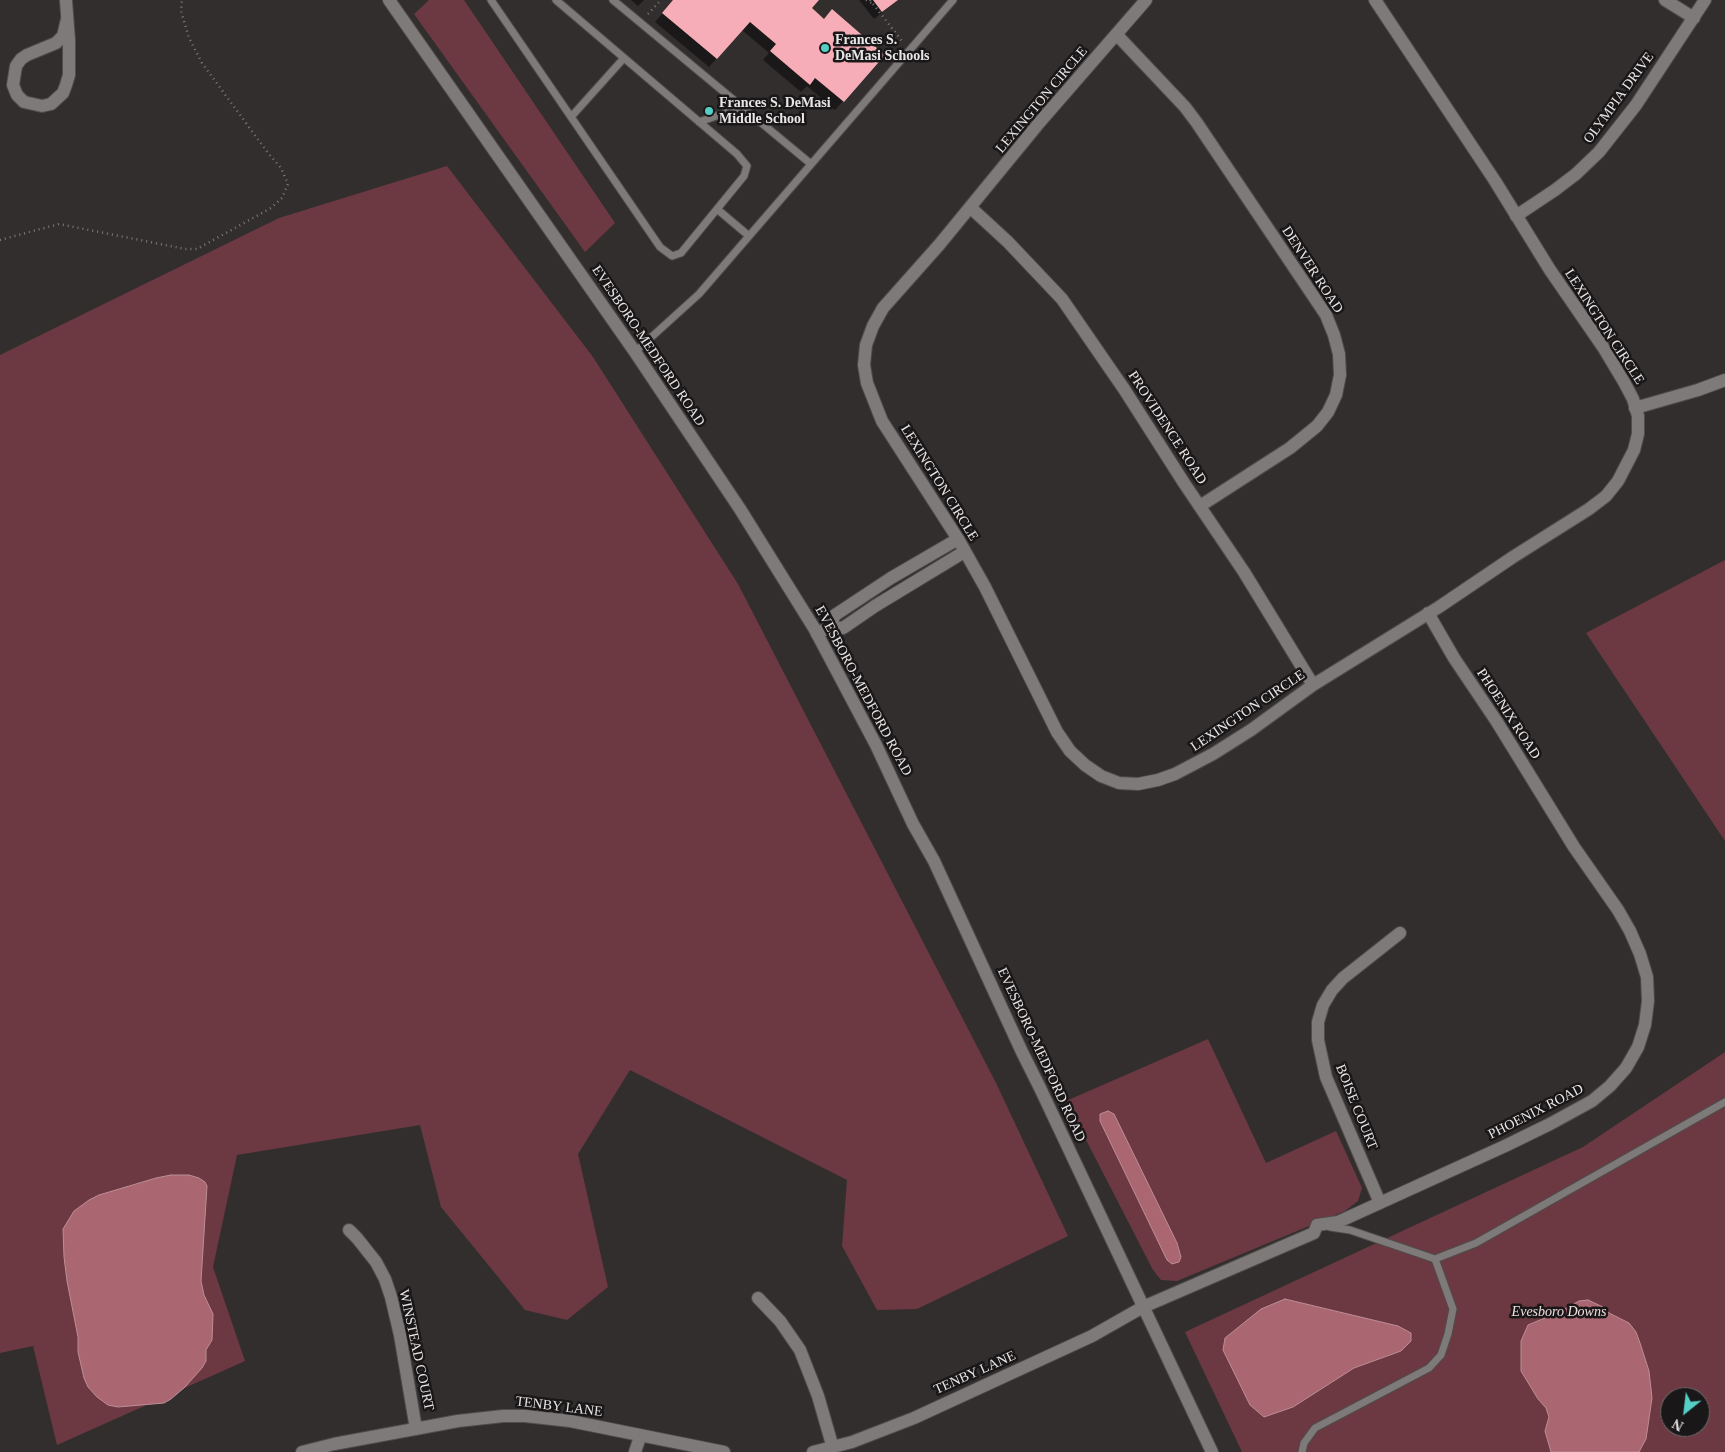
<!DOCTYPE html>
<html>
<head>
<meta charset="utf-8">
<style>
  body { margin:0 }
  #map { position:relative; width:1725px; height:1452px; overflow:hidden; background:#322e2e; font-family:"Times New Roman",serif }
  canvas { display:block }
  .north { position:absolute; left:1660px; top:1387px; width:50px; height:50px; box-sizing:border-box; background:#191717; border:1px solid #6c6a6a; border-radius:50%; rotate:209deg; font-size:14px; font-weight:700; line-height:20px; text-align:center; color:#e9e6e7 }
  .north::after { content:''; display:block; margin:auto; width:18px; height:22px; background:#55cec6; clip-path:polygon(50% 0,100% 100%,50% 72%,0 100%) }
</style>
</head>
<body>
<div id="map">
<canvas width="1725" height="1452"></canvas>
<div class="north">N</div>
</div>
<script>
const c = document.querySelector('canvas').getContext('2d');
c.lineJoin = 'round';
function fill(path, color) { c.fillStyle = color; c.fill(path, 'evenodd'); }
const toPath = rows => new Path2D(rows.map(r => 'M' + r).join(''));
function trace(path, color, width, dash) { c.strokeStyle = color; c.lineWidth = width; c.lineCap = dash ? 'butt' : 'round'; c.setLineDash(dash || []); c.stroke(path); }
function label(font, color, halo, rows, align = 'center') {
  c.font = font + ' "Times New Roman",serif'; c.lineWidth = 5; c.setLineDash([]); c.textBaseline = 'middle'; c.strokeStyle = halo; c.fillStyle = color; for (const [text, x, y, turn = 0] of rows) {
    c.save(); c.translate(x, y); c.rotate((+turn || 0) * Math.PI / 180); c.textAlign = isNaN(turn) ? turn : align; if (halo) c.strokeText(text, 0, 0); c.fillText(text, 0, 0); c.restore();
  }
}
fill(toPath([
  [429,0,464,0,615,223,585,252,414,14],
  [447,166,593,357,738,584,996,1083,1068,1236,917,1309,877,1310,842,1246,847,1180,630,1070,578,1154,608,1287,567,1320,525,1310,441,1207,420,1125,237,1155,213,1267,245,1361,57,1445,33,1346,0,1353,0,355,279,218],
  [1725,560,1725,841,1586,633],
  [1208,1039,1266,1163,1336,1131,1362,1188,1358,1201,1345,1211,1177,1281,1161,1280,1153,1270,1066,1101],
  [1725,1052,1725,1452,1242,1452,1185,1332,1583,1147],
  [1670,1397,1700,1397,1700,1427,1670,1427]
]), '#6c3942');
const water = toPath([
  [1108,1111,1114,1114,1177,1243,1181,1257,1179,1262,1172,1264,1167,1260,1100,1121,1100,1114,1108,1111],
  [171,1175,189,1175,199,1178,205,1182,207,1186,201,1281,204,1295,213,1314,212,1340,206,1350,206,1361,202,1368,185,1387,171,1399,164,1403,118,1407,108,1405,97,1397,88,1387,84,1378,78,1352,78,1337,67,1281,64,1257,63,1229,74,1211,89,1200,99,1195,156,1178,171,1175],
  [1285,1299,1398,1326,1411,1333,1411,1341,1401,1351,1354,1368,1293,1407,1264,1417,1250,1405,1223,1350,1225,1338,1261,1309,1285,1299],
  [1588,1300,1603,1307,1609,1313,1629,1323,1636,1332,1640,1343,1649,1371,1652,1398,1646,1439,1639,1452,1551,1452,1545,1431,1549,1417,1546,1408,1538,1399,1521,1371,1521,1341,1528,1325,1559,1312,1579,1301,1588,1300]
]);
fill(water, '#aa6772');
trace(water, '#bd8d95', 1);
fill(toPath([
  [631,0,644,0,638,6],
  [674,0,817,0,810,8,823,20,832,11,884,55,835,110,807,86,801,92,763,60,769,53,742,30,709,67,655,22],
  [859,0,898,0,874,19]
]), '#0007');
fill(toPath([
  [673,0,819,0,812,8,824,19,832,9,885,55,844,102,815,78,810,85,770,51,776,44,750,22,717,59,662,13],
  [873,0,898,0,882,12]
]), '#f7adb8');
const lane = toPath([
  [491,0,660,247,672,256,681,253,717,209,749,236],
  [556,0,737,154,747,166,744,176,717,209],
  [613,0,811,164],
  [571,117,624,58],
  [699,122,742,107],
  [635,352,699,294,953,0],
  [1330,1227,1350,1230,1435,1259,1476,1243,1725,1102],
  [1302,1452,1304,1443,1315,1428,1429,1368,1441,1355,1448,1334,1453,1309,1435,1259]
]);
const street = toPath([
  [66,0,66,1,69,40,69,75,66,85,63,93,51,104,42,106,24,102,17,95,13,85,16,66,21,59,27,55,56,43,63,36,67,19],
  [1146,0,1039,123,939,245,883,308,873,326,866,345,864,365,867,383,882,421,958,539,985,587,1057,732,1070,751,1085,765,1101,776,1119,783,1138,784,1158,780,1175,774,1213,754,1251,730,1313,685,1439,607,1513,557,1589,509,1606,496,1618,481,1634,450,1638,434,1638,416,1633,399,1624,382,1603,347,1550,270,1495,181,1375,0],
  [1665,0,1694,18],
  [1117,35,1185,107,1197,123,1326,315,1334,335,1339,354,1340,375,1336,395,1328,412,1317,426,1290,448,1200,506],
  [971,208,1008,242,1062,299,1124,389,1184,483,1244,572,1313,685],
  [1516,216,1555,190,1576,174,1599,152,1636,105,1705,0],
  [1635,408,1698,390,1725,380],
  [829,627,835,615,891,578,958,539],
  [817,634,829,627,843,628,875,606,964,552],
  [1380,1203,1326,1077,1318,1040,1318,1022,1323,1005,1332,990,1343,978,1400,933],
  [349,1230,357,1238,376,1262,385,1279,391,1297,400,1335,416,1429],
  [758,1298,780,1321,800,1350,818,1396,833,1448],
  [302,1452,334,1444,458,1421,503,1416,525,1416,570,1421,724,1452],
  [635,1452,640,1437],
  [813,1452,852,1442,914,1418,1092,1336,1143,1307,1314,1233,1317,1225,1338,1222,1505,1146,1550,1124,1592,1101,1610,1086,1626,1068,1638,1047,1645,1025,1648,1001,1647,977,1640,954,1630,931,1618,910,1574,847,1497,722,1454,658,1428,613]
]);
const secondary = toPath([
  [389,0,635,352,740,509,814,628,876,745,913,824,934,861,1022,1052,1040,1088,1212,1452]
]);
trace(lane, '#504c4c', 9);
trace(street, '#504c4c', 14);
trace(secondary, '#504c4c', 14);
trace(toPath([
  [866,0,873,4],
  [870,0,902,41],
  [648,14,661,0],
  [0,240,59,224,185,249,197,249,271,208,282,198,288,184,281,168,268,153,202,63,189,38,181,11,182,0]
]), '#7d7a7a', 2.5, [1, 4]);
trace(lane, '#7f7a7a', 7);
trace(street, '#7f7a7a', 12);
trace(secondary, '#7f7a7a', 12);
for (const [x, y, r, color] of [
  [825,48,5,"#55cec6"],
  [709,111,5,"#55cec6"]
]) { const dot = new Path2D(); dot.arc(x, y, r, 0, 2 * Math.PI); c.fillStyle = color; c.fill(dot); trace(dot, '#191717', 2); }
label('bold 14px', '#e9e6e7', '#191717', [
  ["Frances S.",835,40],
  ["DeMasi Schools",835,56],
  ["Frances S. DeMasi",719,103],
  ["Middle School",719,119]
], 'left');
label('14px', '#e9e6e7', '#191717', [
  ["OLYMPIA DRIVE",1619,98,-54],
  ["LEXINGTON CIRCLE",1042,100,-50],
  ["DENVER ROAD",1312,270,57],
  ["LEXINGTON CIRCLE",1604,327,57],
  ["EVESBORO-MEDFORD ROAD",648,346,56],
  ["PROVIDENCE ROAD",1167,428,57],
  ["LEXINGTON CIRCLE",939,483,58],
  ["EVESBORO-MEDFORD ROAD",863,691,62],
  ["LEXINGTON CIRCLE",1248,711,-34],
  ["PHOENIX ROAD",1508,714,57],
  ["EVESBORO-MEDFORD ROAD",1041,1055,65],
  ["BOISE COURT",1356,1107,68],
  ["PHOENIX ROAD",1536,1112,-27],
  ["WINSTEAD COURT",416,1350,78],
  ["TENBY LANE",975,1373,-24],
  ["TENBY LANE",559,1407,7]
]);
label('italic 14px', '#f3dee1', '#191717', [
  ["Evesboro Downs",1559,1312]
]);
</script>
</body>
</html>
